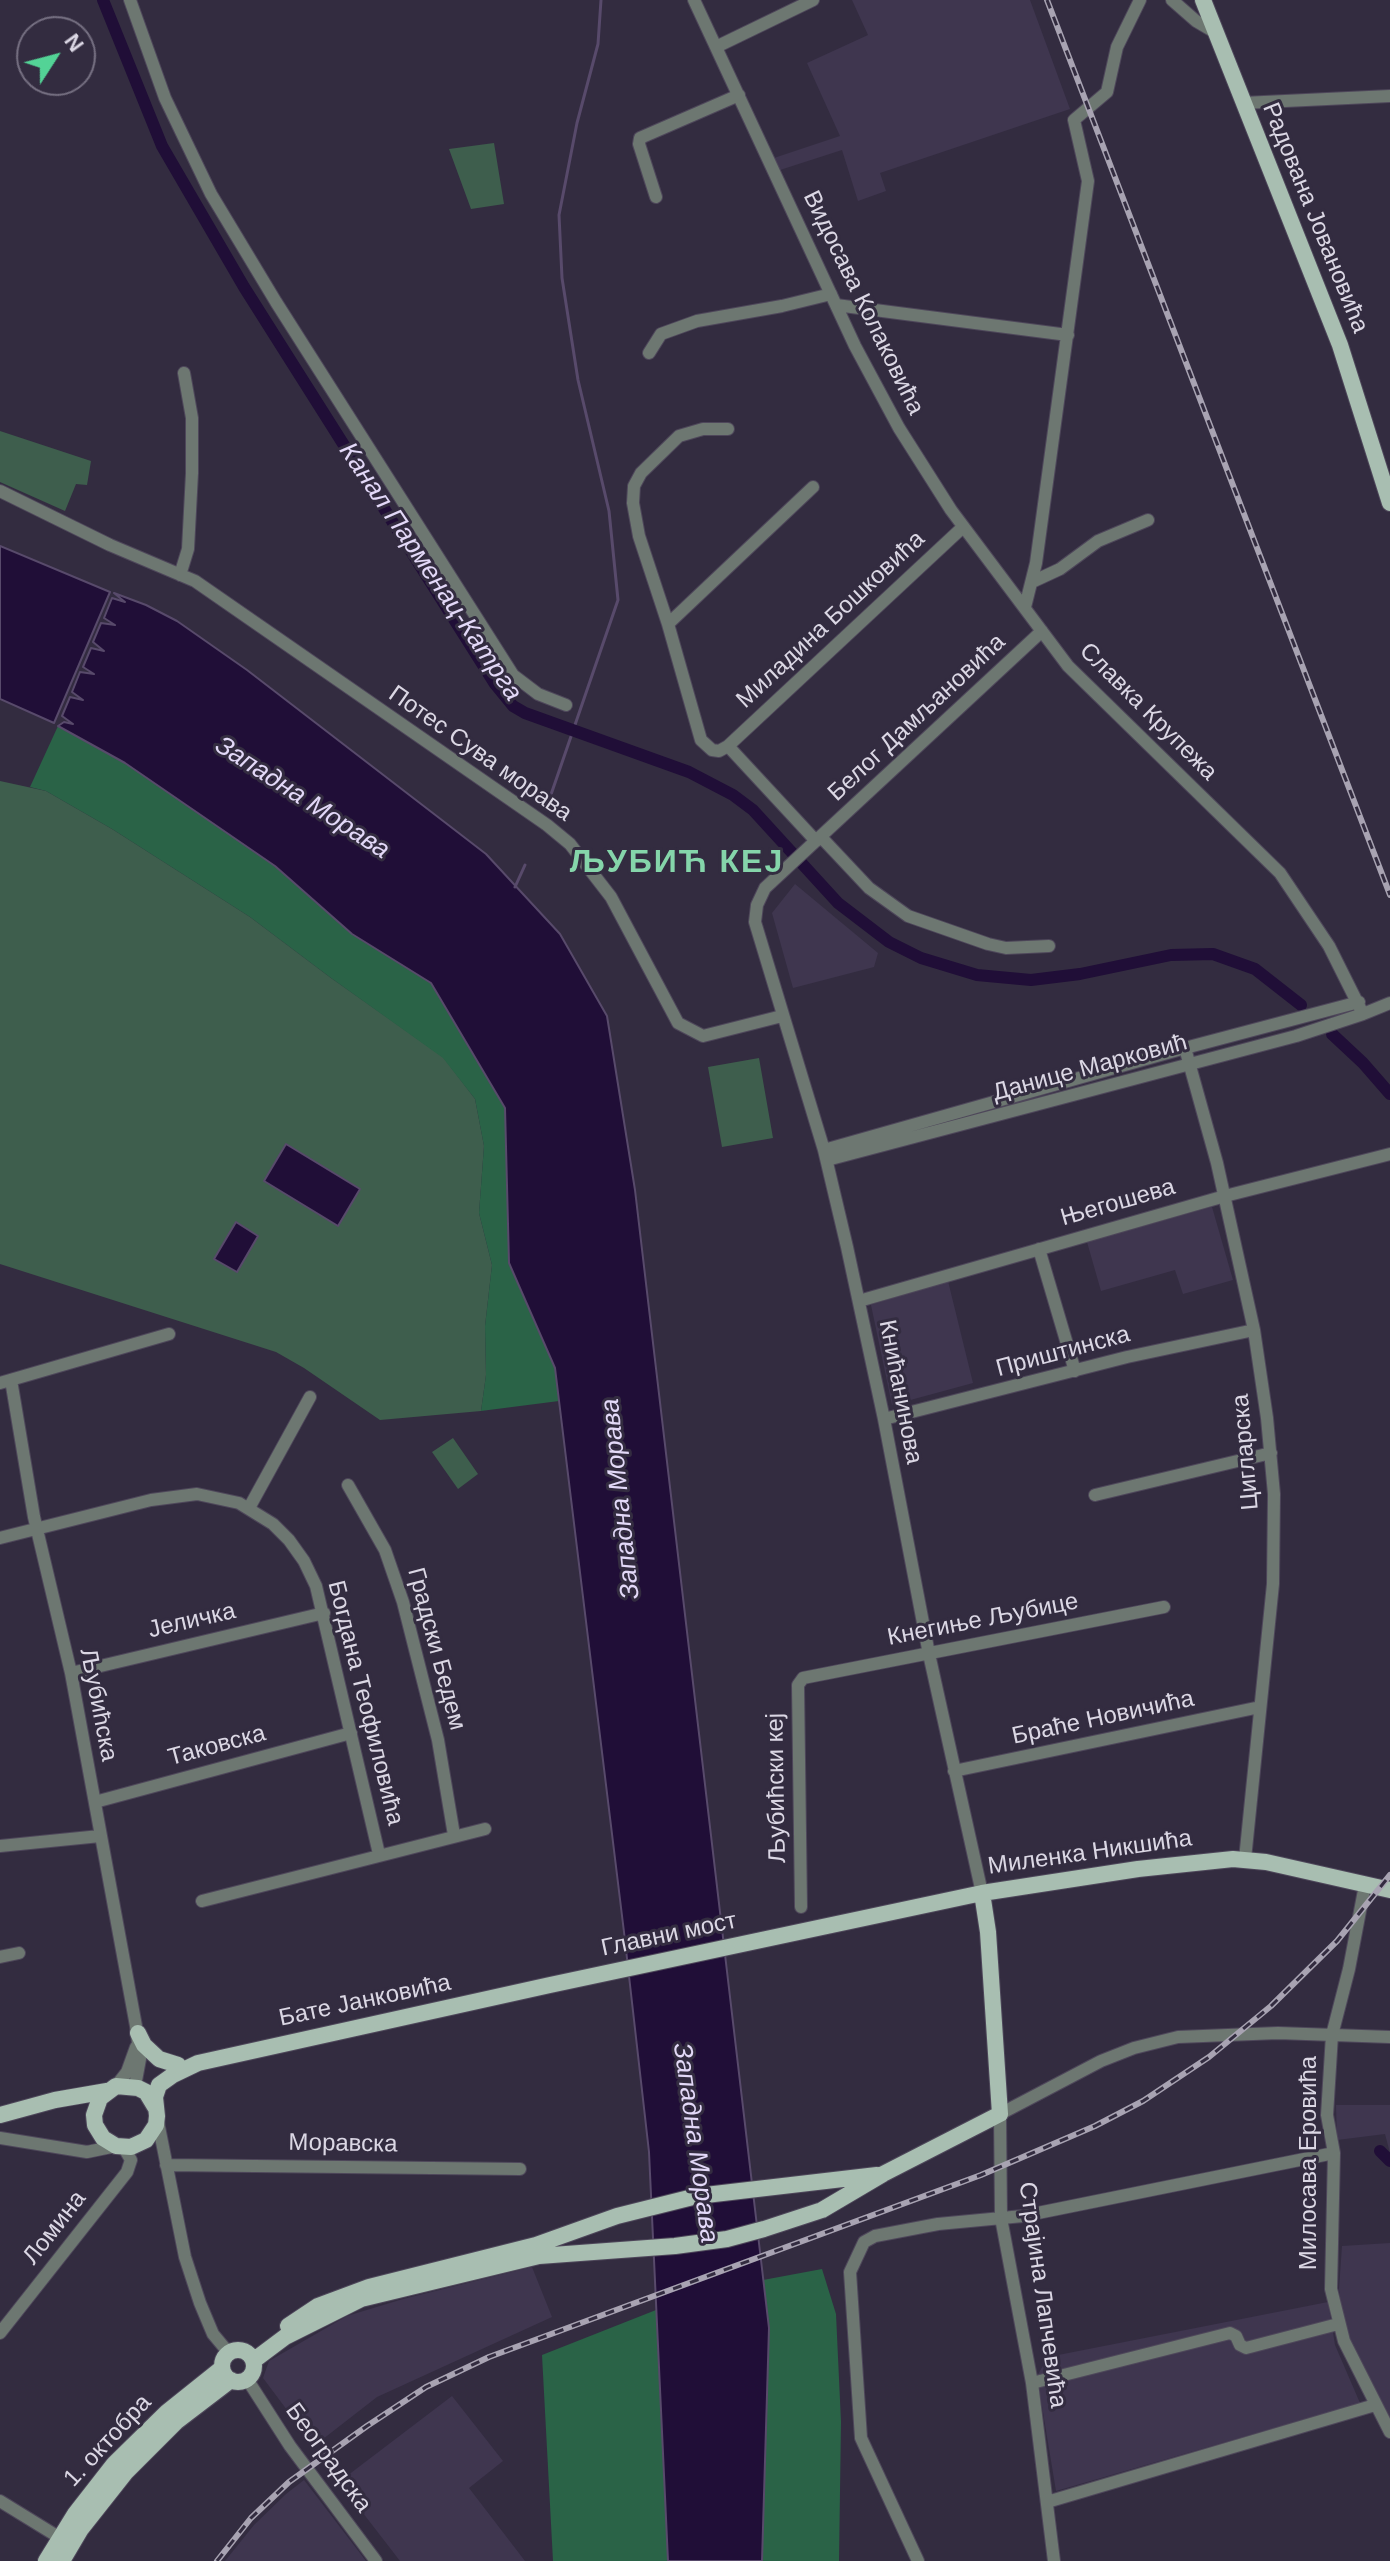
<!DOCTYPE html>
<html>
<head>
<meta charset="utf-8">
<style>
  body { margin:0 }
  #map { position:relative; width:1390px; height:2561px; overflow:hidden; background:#332c40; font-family:Arial,sans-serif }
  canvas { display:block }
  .north { position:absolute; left:16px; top:16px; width:80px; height:80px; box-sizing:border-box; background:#332c40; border:2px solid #767082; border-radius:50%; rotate:54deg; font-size:22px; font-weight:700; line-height:32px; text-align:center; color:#dbd7e4 }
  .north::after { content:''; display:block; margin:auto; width:28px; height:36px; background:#53d396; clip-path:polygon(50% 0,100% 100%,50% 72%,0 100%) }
</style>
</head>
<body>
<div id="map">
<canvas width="1390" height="2561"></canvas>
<div class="north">N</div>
</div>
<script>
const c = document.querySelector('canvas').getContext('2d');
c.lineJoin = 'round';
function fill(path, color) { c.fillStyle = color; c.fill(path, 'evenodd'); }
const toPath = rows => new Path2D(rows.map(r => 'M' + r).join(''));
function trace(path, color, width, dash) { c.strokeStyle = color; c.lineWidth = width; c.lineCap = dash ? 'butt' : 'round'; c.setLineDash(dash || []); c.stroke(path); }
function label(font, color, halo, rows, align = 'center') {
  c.font = font + ' Arial,sans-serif'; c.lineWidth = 6; c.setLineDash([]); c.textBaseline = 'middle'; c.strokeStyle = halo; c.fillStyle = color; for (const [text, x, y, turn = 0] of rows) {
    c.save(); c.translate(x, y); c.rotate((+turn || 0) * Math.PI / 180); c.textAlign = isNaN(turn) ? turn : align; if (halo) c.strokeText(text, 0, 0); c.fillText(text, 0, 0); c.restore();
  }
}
fill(toPath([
  [852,0,1030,0,1070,109,880,173,886,191,858,201,842,150,780,170,774,158,840,136,807,63,868,35],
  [795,884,878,953,874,967,793,988,772,913],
  [1212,1207,1233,1280,1183,1294,1175,1270,1101,1291,1087,1242],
  [948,1281,973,1383,892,1405,871,1305],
  [1336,2105,1390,2105,1390,2153,1385,2134,1337,2140],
  [1390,2243,1390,2422,1344,2333,1339,2289,1342,2246],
  [532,2267,552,2317,377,2397,314,2446,263,2378,269,2361,347,2316,403,2299],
  [1328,2302,1335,2345,1360,2403,1056,2491,1037,2376,1048,2357],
  [452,2396,503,2461,469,2488,525,2561,400,2561,339,2482],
  [304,2480,366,2561,225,2561,254,2525,286,2494]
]), '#3f364f');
fill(toPath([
  [494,143,504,204,471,209,449,149],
  [0,431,91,461,87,485,76,484,65,511,0,482],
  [0,781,46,791,112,829,250,917,331,978,443,1057,475,1099,484,1146,479,1213,492,1265,485,1326,486,1375,481,1411,380,1420,304,1368,276,1352,0,1264],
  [759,1058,773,1138,722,1147,708,1067],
  [453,1438,478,1474,458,1489,432,1452]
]), '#3e5e4d');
fill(toPath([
  [58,726,125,763,275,866,352,934,431,983,505,1108,509,1263,555,1368,559,1401,481,1411,486,1375,485,1326,492,1265,479,1213,484,1146,475,1099,443,1058,331,978,250,917,112,829,46,791,30,787],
  [822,2269,836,2314,841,2422,839,2561,762,2561,769,2328,763,2280],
  [656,2310,668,2561,553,2561,542,2355]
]), '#2a6347');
const water = toPath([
  [0,546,110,592,54,723,0,699,0,546],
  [114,593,146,605,177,621,247,670,486,854,560,934,607,1016,635,1190,769,2328,762,2561,668,2561,649,2152,624,1932,555,1368,509,1263,505,1108,431,983,352,934,275,866,125,763,58,726,64,722,73,724,62,716,70,697,83,700,72,692,80,672,94,674,83,667,91,648,104,651,93,642,101,623,115,625,104,618,112,598,125,602,114,593],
  [286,1144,360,1189,338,1226,264,1181,286,1144],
  [236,1222,258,1236,237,1272,214,1259,236,1222]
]);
fill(water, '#200e37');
trace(water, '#584a6b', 2);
trace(toPath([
  [546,809,618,600,609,511,578,380,562,278,559,215,577,123,598,44,601,0],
  [515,887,525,865]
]), '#584a6b', 3);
trace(toPath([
  [103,0,162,146,244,287,495,684,513,706,525,713,689,772,733,795,753,810,838,903,889,942,921,958,977,975,1031,980,1080,974,1171,955,1213,954,1255,969,1301,1005],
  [1332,1034,1363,1063,1390,1094],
  [1380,2151,1390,2161]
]), '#200e37', 12);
const minor = toPath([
  [130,0,165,98,211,194,276,302,513,675,538,694,566,705],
  [694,0,855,346,899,428,951,510,1068,666,1280,873,1329,946,1363,1014,1390,1003],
  [1172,0,1196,21,1213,31],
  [716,47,813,0],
  [1243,103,1390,96],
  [656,197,639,144,640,138,739,95],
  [836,305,1068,335],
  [649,353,661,334,697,321,782,306,831,294],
  [813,487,668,624,701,740,712,750,719,751,728,746,816,841],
  [0,491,110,545,195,581,547,825,570,844,611,897,678,1023,703,1036,782,1016],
  [180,575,188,549,192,473,192,418,184,373],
  [1032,582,1060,569,1098,541,1148,520],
  [1025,607,1036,563,1088,181,1074,120,1107,92,1117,47,1140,0],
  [668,624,639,536,633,503,634,486,641,473,679,436,703,429,728,429],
  [728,746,963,527],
  [821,837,869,888,908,916,988,944,1006,948,1049,946],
  [1185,1048,1217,1163,1254,1330,1267,1418,1274,1494,1273,1584,1245,1859],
  [824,1150,1185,1048,1359,1002],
  [827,1160,1296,1036,1363,1014],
  [1039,1249,1075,1371],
  [859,1301,1225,1196,1390,1154],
  [11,1380,34,1517,71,1673,136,2026,140,2059,135,2086],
  [0,1383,169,1334],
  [884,1419,1127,1357,1254,1330],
  [348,1485,385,1550,403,1602,438,1740,454,1835],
  [1095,1495,1271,1453],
  [249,1508,310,1397],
  [0,1538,151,1500,197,1494,239,1503,273,1524,289,1540,304,1561,316,1586,379,1854],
  [71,1673,324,1613],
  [954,1771,1260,1707],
  [95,1802,351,1733],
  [0,1846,100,1836],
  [1365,1885,1349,1969,1332,2035,1327,2115,1334,2153,1331,2289,1344,2341,1390,2432],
  [982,1893,929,1654,884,1419,847,1247,824,1150,755,922,757,905,765,888,1042,631],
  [202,1901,485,1829],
  [801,1907,798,1685,803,1678,1164,1607],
  [0,1957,19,1953],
  [116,2086,127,2072,136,2047],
  [157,2117,185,2257,200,2303,213,2334,228,2352],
  [0,2138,87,2152,116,2146],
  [166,2165,520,2169],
  [0,2333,127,2172,131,2160,124,2148],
  [247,2379,290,2446,376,2561],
  [1032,2383,1230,2333,1236,2336,1240,2345,1246,2348,1338,2324],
  [0,2501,65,2541],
  [1047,2502,1375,2405],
  [918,2561,861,2438,850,2272,864,2242,875,2236,938,2224,1023,2216,1334,2153],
  [1054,2561,1032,2383,1001,2218,1000,2114,1101,2061,1134,2048,1178,2037,1278,2033,1390,2037]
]);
const major = toPath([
  [1203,0,1340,345,1390,503],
  [138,2033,144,2045,159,2059,178,2065],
  [155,2107,146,2092,138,2088,116,2086,100,2098,94,2115,95,2125,103,2138,116,2146,131,2147,146,2140,156,2125,157,2116,155,2097,159,2085,173,2075,198,2063,550,1985,982,1893,1138,1869,1233,1859,1266,1862,1390,1890],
  [0,2115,55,2100,107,2091],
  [288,2326,318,2306,369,2287,536,2245,617,2216,697,2196,877,2175],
  '222 2366a16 16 0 1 1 32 0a16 16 0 1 1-32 0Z',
  [253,2361,285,2337,361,2299,539,2256,675,2246,727,2239,764,2229,822,2210,883,2174,1000,2114,988,1932,982,1893],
  [46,2561,75,2514,114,2464,167,2412,222,2368],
  [62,2561,81,2529,126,2472,176,2422,231,2380]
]);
trace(minor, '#4e475a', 14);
trace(major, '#4e475a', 18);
trace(minor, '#6d7771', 12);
trace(major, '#a8beb1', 16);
const rail = toPath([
  [1047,0,1390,895],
  [217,2561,251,2518,289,2482,367,2426,426,2387,489,2357,981,2175,1095,2126,1143,2101,1209,2057,1271,2006,1337,1941,1390,1875]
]);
trace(rail, '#a8a3b2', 6);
trace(rail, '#332c40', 3, [9]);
label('24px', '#dbd7e4', '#332c40', [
  ["Радована Јовановића",1315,218,68],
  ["Видосава Колаковића",863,303,64],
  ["Миладина Бошковића",831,620,-43],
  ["Славка Крупежа",1148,712,45],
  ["Белог Дамљановића",917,718,-43],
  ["Потес Сува морава",480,754,35],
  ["Данице Марковић",1090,1068,-15],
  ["Његошева",1118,1203,-16],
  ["Приштинска",1063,1352,-15],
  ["Книћанинова",900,1392,79],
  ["Цигларска",1246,1452,-95],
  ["Кнегиње Љубице",983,1620,-11],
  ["Јеличка",192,1621,-13],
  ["Градски Бедем",436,1649,75],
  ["Богдана Теофиловића",365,1703,76],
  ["Љубићска",98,1705,79],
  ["Браће Новичића",1103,1718,-12],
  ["Таковска",217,1746,-15],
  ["Љубићски кеј",777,1788,-91],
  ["Миленка Никшића",1090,1853,-8],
  ["Главни мост",669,1935,-12],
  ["Бате Јанковића",365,2001,-12],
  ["Моравска",343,2144,1],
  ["Милосава Еровића",1309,2163,-90],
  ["Ломина",55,2228,-52],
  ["Страјина Лапчевића",1042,2295,82],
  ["1. октобра",108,2441,-47],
  ["Београдска",328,2458,54]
]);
label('italic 26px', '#e3d9f8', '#332c40', [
  ["Канал Парменац-Катрга",430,572,56],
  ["Западна Морава",302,798,33],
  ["Западна Морава",621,1499,-96],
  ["Западна Морава",695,2143,82]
]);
c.letterSpacing = '2px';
label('bold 32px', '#85d5aa', '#332c40', [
  ["ЉУБИЋ КЕЈ",677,863]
]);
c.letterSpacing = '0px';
</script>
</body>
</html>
